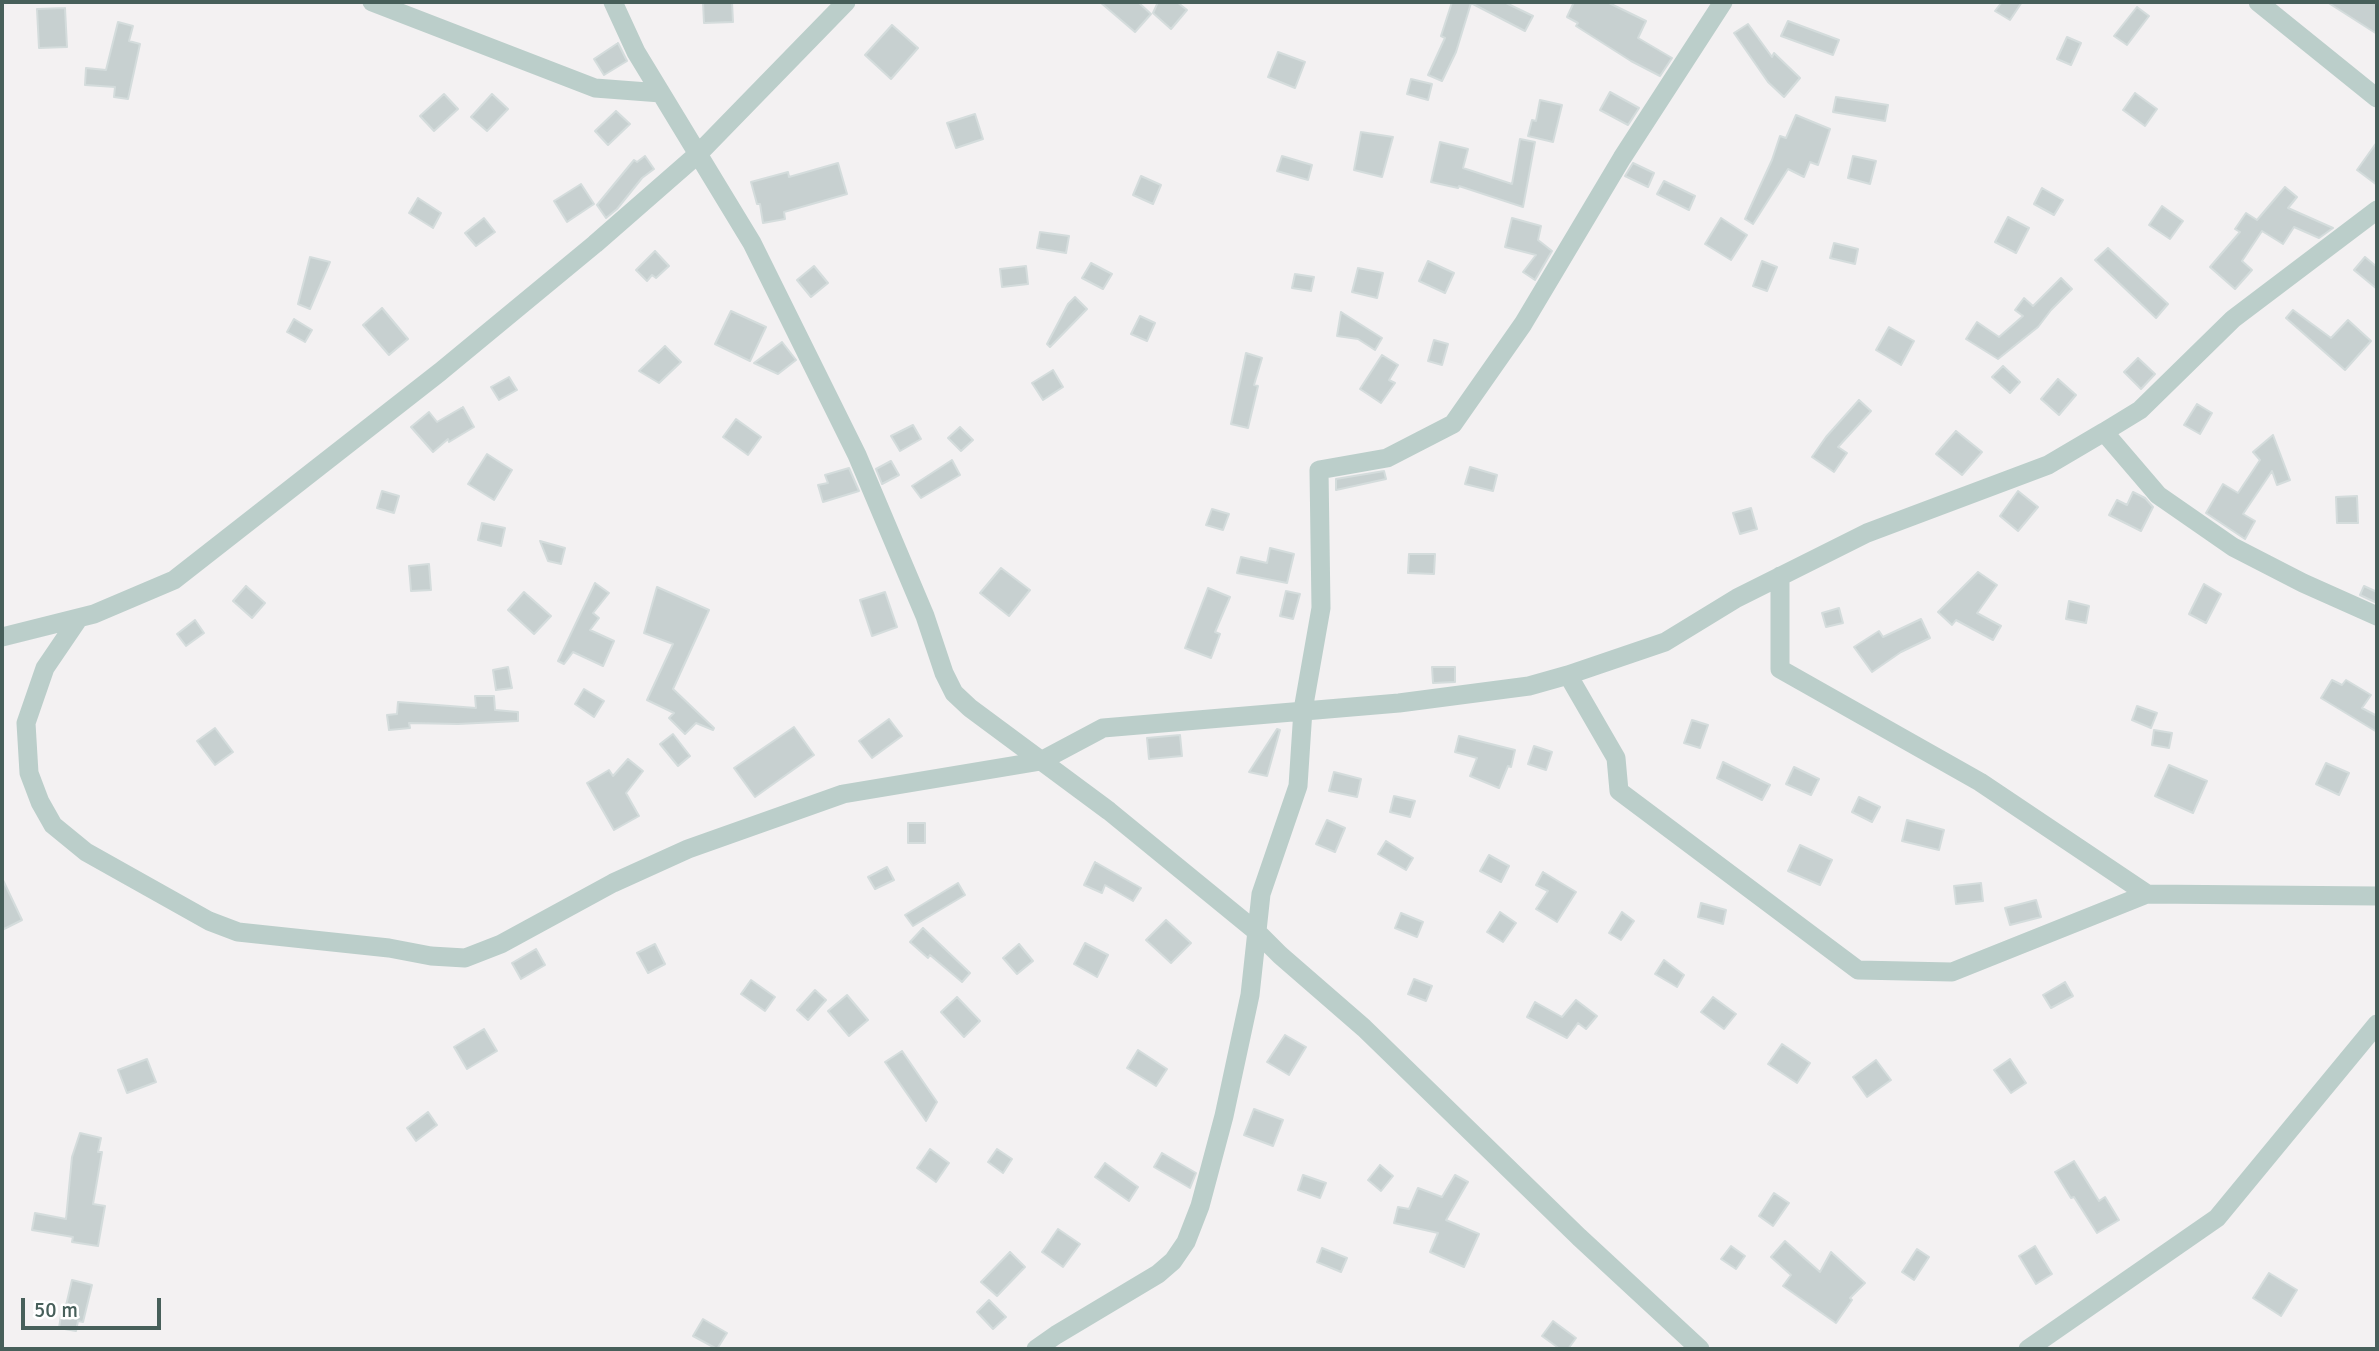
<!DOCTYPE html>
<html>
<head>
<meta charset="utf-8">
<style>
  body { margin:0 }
  #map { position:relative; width:2379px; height:1351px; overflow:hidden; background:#f3f1f2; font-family:Signika,sans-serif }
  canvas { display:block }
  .frame { position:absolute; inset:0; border:4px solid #475f5a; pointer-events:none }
  .scale { position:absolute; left:21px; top:1298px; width:140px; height:32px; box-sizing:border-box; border:4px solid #475f5a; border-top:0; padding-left:9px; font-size:21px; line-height:24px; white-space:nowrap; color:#475f5a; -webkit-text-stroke:5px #fff; paint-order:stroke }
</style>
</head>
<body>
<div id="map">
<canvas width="2379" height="1351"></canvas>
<div class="frame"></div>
<div class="scale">50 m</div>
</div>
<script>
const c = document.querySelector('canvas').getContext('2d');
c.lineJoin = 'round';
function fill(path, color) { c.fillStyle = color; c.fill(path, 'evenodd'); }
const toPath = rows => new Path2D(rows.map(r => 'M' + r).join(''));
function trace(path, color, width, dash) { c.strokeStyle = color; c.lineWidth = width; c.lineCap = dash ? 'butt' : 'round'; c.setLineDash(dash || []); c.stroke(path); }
const building = toPath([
  [703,2,732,2,733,22,704,23,703,2],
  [1100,2,1138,2,1151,14,1135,32,1100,2],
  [1158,2,1177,2,1187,10,1171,29,1153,13,1158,2],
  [1452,2,1504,2,1533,16,1525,31,1471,3,1456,52,1442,81,1428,75,1445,38,1441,36,1452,2],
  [1574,2,1607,2,1646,21,1638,38,1672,58,1660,76,1631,61,1576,26,1578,23,1567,17,1574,2],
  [2002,2,2022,2,2010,20,1995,11,2002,2],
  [2327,2,2377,2,2377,34,2327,2],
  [2137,7,2149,16,2127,45,2114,36,2137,7],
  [65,8,67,47,39,48,37,9,65,8],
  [1788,21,1839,40,1833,55,1781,36,1788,21],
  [118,22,133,26,129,41,140,44,128,99,114,97,115,87,85,85,86,68,106,70,118,22],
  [1748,24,1772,57,1774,53,1800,78,1784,97,1768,82,1734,33,1748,24],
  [892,25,918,48,891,79,865,55,892,25],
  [2067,37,2081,43,2071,65,2057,59,2067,37],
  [618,43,627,61,604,75,594,59,618,43],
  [1278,52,1305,62,1295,88,1268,77,1278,52],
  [1411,79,1432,84,1428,100,1407,94,1411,79],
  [1610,92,1639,108,1628,125,1600,110,1610,92],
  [2135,93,2157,109,2145,126,2123,110,2135,93],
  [444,94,458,109,434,131,420,116,444,94],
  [492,94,508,109,487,131,471,117,492,94],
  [1836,97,1888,105,1885,121,1833,112,1836,97],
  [1540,100,1562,105,1553,142,1528,136,1532,120,1536,121,1540,100],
  [616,111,630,124,608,145,595,131,616,111],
  [975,114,983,139,956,148,947,123,975,114],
  [1796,115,1830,129,1818,165,1810,162,1804,177,1788,169,1753,224,1745,219,1772,160,1780,136,1786,138,1796,115],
  [1361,132,1393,137,1382,177,1354,170,1361,132],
  [1520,139,1535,142,1523,207,1459,186,1458,188,1431,182,1440,142,1468,149,1463,168,1512,184,1520,139],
  [2377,142,2377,185,2357,170,2377,142],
  [645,156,654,169,642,178,617,209,606,218,597,205,634,160,637,162,645,156],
  [1282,156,1312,165,1308,180,1277,171,1282,156],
  [1853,156,1876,161,1870,184,1848,178,1853,156],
  [838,163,847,194,784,212,785,219,763,223,760,204,757,204,751,182,788,172,789,177,838,163],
  [1633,163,1654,173,1648,187,1625,176,1633,163],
  [1141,176,1161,185,1153,204,1133,195,1141,176],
  [1664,181,1695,196,1689,210,1657,194,1664,181],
  [581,184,594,204,567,222,554,201,581,184],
  [2285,187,2297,197,2288,208,2333,228,2319,238,2294,227,2283,244,2262,231,2242,261,2252,270,2235,289,2210,267,2240,232,2235,229,2246,213,2257,220,2285,187],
  [2042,188,2063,200,2054,215,2034,204,2042,188],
  [418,198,441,213,433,228,409,213,418,198],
  [2162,206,2183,221,2170,239,2149,225,2162,206],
  [2008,217,2029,228,2016,253,1995,242,2008,217],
  [484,218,495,232,476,246,465,233,484,218],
  [1512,218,1541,226,1538,240,1552,251,1535,280,1523,272,1536,255,1505,247,1512,218],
  [1721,218,1747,235,1731,260,1705,244,1721,218],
  [1040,232,1069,236,1066,253,1037,248,1040,232],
  [1834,243,1858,249,1855,264,1830,258,1834,243],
  [2108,248,2168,304,2156,318,2095,260,2108,248],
  [655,251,669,266,656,278,652,275,647,281,636,270,655,251],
  [310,257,330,262,310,309,298,304,310,257],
  [2365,257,2377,267,2377,289,2354,270,2365,257],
  [1428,261,1454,273,1445,293,1419,281,1428,261],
  [1762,261,1777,267,1767,291,1753,286,1762,261],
  [1091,263,1112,274,1103,289,1082,278,1091,263],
  [814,266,828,283,811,297,797,280,814,266],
  [1026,266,1028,284,1002,287,1000,269,1026,266],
  [1358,268,1383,273,1377,298,1352,292,1358,268],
  [1295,274,1314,277,1311,291,1292,288,1295,274],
  [2061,278,2072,289,2051,310,2038,327,1998,359,1966,339,1977,322,1999,337,2023,316,2015,310,2024,298,2033,306,2061,278],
  [1075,297,1087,309,1050,347,1047,344,1068,304,1075,297],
  [382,308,408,339,389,355,363,325,382,308],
  [2293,310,2331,338,2348,320,2371,341,2345,370,2286,318,2293,310],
  [731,311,766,327,750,361,715,344,731,311],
  [1341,312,1382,338,1375,350,1358,339,1337,336,1341,312],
  [1140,316,1155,323,1147,341,1131,334,1140,316],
  [294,319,312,330,305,342,287,332,294,319],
  [1889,327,1914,341,1901,365,1876,350,1889,327],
  [1434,340,1448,344,1442,365,1428,361,1434,340],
  [782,342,796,360,778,374,754,363,782,342],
  [665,346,681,362,659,383,639,371,665,346],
  [1246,353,1262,358,1254,385,1258,386,1248,428,1231,424,1246,353],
  [1382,355,1398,365,1389,380,1395,383,1381,403,1360,389,1382,355],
  [2138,358,2155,374,2141,389,2124,372,2138,358],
  [2003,366,2020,382,2010,393,1992,377,2003,366],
  [1053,370,1063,387,1043,400,1032,383,1053,370],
  [509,377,517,390,499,400,491,387,509,377],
  [2058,379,2076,395,2059,415,2041,399,2058,379],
  [1859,400,1871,411,1838,447,1847,453,1834,472,1812,457,1826,437,1859,400],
  [2197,404,2212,413,2200,434,2184,425,2197,404],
  [463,407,474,427,449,442,448,439,433,452,411,427,429,412,437,422,463,407],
  [736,419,761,437,748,455,723,437,736,419],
  [913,425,921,439,900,451,891,436,913,425],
  [960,427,973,440,961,451,948,438,960,427],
  [1956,431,1982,452,1962,475,1936,454,1956,431],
  [2273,435,2290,480,2277,485,2272,471,2243,514,2255,521,2245,539,2206,513,2223,484,2238,493,2260,460,2253,452,2273,435],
  [487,454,512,470,494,500,468,484,487,454],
  [952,460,960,475,921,498,912,486,952,460],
  [891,461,899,475,882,484,876,469,891,461],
  [1470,467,1497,475,1493,491,1465,484,1470,467],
  [849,468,859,491,823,502,818,485,828,483,825,475,849,468],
  [1384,471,1386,479,1336,490,1336,479,1384,471],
  [382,491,399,496,394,513,377,508,382,491],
  [2018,491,2038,507,2018,531,2000,516,2018,491],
  [2133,492,2145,498,2153,507,2141,531,2109,515,2117,500,2127,505,2133,492],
  [2357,496,2358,523,2337,523,2336,497,2357,496],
  [1751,508,1757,529,1740,534,1733,513,1751,508],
  [1212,509,1229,514,1223,530,1206,525,1212,509],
  [482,523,505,528,501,546,478,540,482,523],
  [540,541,565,548,561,564,548,561,540,541],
  [1270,548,1294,554,1287,583,1237,573,1241,557,1267,563,1270,548],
  [1409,554,1435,554,1434,574,1408,573,1409,554],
  [429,564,431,590,411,591,409,566,429,564],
  [1001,568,1030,590,1009,616,980,593,1001,568],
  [1978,572,1997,585,1977,613,2001,626,1993,640,1956,620,1952,625,1938,612,1978,572],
  [595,583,609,593,593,613,599,618,590,630,614,641,603,666,573,652,564,664,558,661,595,583],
  [2204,584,2221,594,2206,623,2189,614,2204,584],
  [246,586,265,603,252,618,233,601,246,586],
  [2364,586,2377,592,2377,603,2360,595,2364,586],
  [657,587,709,610,673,689,714,728,713,730,696,723,685,734,669,718,674,713,647,700,673,644,644,633,657,587],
  [1208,588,1230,597,1215,632,1220,634,1211,658,1185,648,1208,588],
  [1286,591,1300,594,1293,619,1280,616,1286,591],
  [524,592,551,616,534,634,508,610,524,592],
  [885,592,897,627,872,636,860,600,885,592],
  [2069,601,2089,606,2086,623,2066,619,2069,601],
  [1839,608,1843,623,1826,627,1822,613,1839,608],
  [1921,619,1930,638,1901,652,1872,672,1854,647,1879,631,1883,637,1921,619],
  [195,620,204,633,186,646,177,634,195,620],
  [508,667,512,688,496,690,493,670,508,667],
  [1432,667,1455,667,1455,682,1433,683,1432,667],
  [2332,680,2342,685,2346,680,2371,695,2362,708,2377,716,2377,732,2321,698,2332,680],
  [584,689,604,701,594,717,575,704,584,689],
  [475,696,494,696,495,710,518,712,518,721,458,724,409,723,410,728,389,730,387,715,397,714,398,702,476,708,475,696],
  [2137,706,2157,713,2151,728,2132,720,2137,706],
  [889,719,902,736,872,758,859,741,889,719],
  [1692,720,1708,725,1700,748,1684,743,1692,720],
  [794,727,814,755,755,797,734,768,794,727],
  [215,728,233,752,215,765,197,741,215,728],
  [1277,729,1280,730,1267,776,1249,772,1277,729],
  [2154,730,2172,733,2169,748,2152,745,2154,730],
  [673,734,690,756,678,766,660,744,673,734],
  [1180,735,1182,756,1149,759,1147,738,1180,735],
  [1459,736,1515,750,1511,767,1508,766,1499,788,1470,776,1477,758,1455,752,1459,736],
  [1534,746,1552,752,1546,770,1528,764,1534,746],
  [628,759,643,771,626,793,639,816,614,830,587,783,609,770,613,776,628,759],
  [1723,762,1770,785,1762,800,1717,778,1723,762],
  [2326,763,2349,773,2339,795,2316,784,2326,763],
  [2169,765,2207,781,2193,813,2155,796,2169,765],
  [1794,767,1819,779,1811,795,1786,784,1794,767],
  [1334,772,1361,779,1357,797,1329,791,1334,772],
  [1394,796,1415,801,1410,817,1390,812,1394,796],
  [1859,797,1880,807,1872,822,1852,812,1859,797],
  [1327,820,1345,828,1335,852,1316,844,1327,820],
  [1907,820,1944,830,1939,850,1902,841,1907,820],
  [908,823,925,823,925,843,908,843,908,823],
  [1386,841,1413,858,1406,870,1378,854,1386,841],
  [1800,845,1832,860,1820,885,1788,871,1800,845],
  [1489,855,1509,866,1501,882,1480,871,1489,855],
  [1095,862,1141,888,1133,901,1105,885,1102,893,1084,885,1095,862],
  [887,867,894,880,875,889,868,877,887,867],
  [1543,872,1576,892,1557,922,1536,909,1548,891,1536,885,1543,872],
  [2,878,22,920,2,930,2,878],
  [958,883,965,895,913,926,905,915,958,883],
  [1981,883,1983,901,1956,904,1954,886,1981,883],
  [2036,900,2041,917,2010,925,2005,908,2036,900],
  [1701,903,1726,910,1723,924,1698,917,1701,903],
  [1500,912,1516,923,1503,942,1487,932,1500,912],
  [1622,912,1634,921,1621,940,1609,933,1622,912],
  [1401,913,1423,922,1417,937,1395,928,1401,913],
  [1166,920,1191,943,1171,963,1146,940,1166,920],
  [923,928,970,973,962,982,930,955,928,958,910,942,923,928],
  [1085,943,1108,955,1097,977,1074,964,1085,943],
  [655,944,665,964,648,973,637,953,655,944],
  [1019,944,1033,961,1017,974,1003,958,1019,944],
  [536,949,545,965,521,979,512,963,536,949],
  [1664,960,1684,975,1677,987,1655,974,1664,960],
  [1414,979,1432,986,1426,1001,1408,994,1414,979],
  [751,980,775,997,765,1011,741,994,751,980],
  [2065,982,2073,996,2051,1008,2043,995,2065,982],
  [815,990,826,1000,808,1020,797,1010,815,990],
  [847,995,868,1020,849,1036,828,1011,847,995],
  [957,997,980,1021,964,1037,941,1012,957,997],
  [1713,997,1736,1014,1724,1029,1701,1012,1713,997],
  [1576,1000,1597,1016,1586,1029,1578,1023,1567,1038,1527,1017,1535,1002,1562,1017,1576,1000],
  [484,1029,497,1051,467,1069,454,1047,484,1029],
  [1285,1035,1306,1047,1289,1075,1267,1062,1285,1035],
  [1782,1044,1810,1063,1797,1083,1768,1064,1782,1044],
  [1138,1050,1167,1069,1156,1086,1127,1068,1138,1050],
  [902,1051,937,1102,926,1121,885,1062,902,1051],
  [147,1059,156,1082,127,1093,118,1070,147,1059],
  [2010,1059,2026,1083,2011,1093,1994,1070,2010,1059],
  [1876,1060,1891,1080,1867,1097,1853,1077,1876,1060],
  [1254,1109,1283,1120,1273,1146,1244,1135,1254,1109],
  [428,1112,437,1125,416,1141,407,1128,428,1112],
  [80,1133,101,1138,98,1152,102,1152,93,1204,105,1206,98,1246,72,1242,73,1237,32,1230,35,1213,66,1219,72,1157,80,1133],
  [930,1149,949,1163,936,1182,917,1168,930,1149],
  [997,1149,1012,1159,1003,1173,988,1162,997,1149],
  [1162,1153,1196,1173,1190,1188,1154,1167,1162,1153],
  [2074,1161,2099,1201,2105,1197,2119,1220,2097,1233,2074,1197,2071,1198,2055,1172,2074,1161],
  [1105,1163,1138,1187,1129,1201,1095,1177,1105,1163],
  [1380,1165,1393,1176,1381,1191,1368,1180,1380,1165],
  [1303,1175,1326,1183,1320,1198,1298,1190,1303,1175],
  [1455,1175,1468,1182,1446,1220,1479,1234,1464,1267,1430,1252,1438,1233,1394,1223,1398,1207,1409,1209,1418,1188,1442,1197,1455,1175],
  [1774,1193,1789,1203,1773,1226,1759,1216,1774,1193],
  [1058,1229,1080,1244,1063,1267,1042,1252,1058,1229],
  [1785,1241,1820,1272,1831,1252,1865,1283,1850,1298,1852,1300,1836,1323,1783,1286,1791,1275,1771,1257,1785,1241],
  [1731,1246,1745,1256,1736,1269,1721,1259,1731,1246],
  [2035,1246,2052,1274,2036,1284,2019,1256,2035,1246],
  [1322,1248,1347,1258,1341,1272,1317,1262,1322,1248],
  [1917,1249,1929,1257,1914,1280,1902,1272,1917,1249],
  [1010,1252,1025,1267,997,1296,981,1282,1010,1252],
  [2269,1273,2297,1290,2281,1316,2253,1298,2269,1273],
  [72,1280,92,1285,83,1322,78,1321,76,1331,59,1328,62,1309,65,1310,72,1280],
  [989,1300,1006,1317,993,1329,977,1312,989,1300],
  [703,1319,727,1333,717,1349,693,1336,703,1319],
  [1553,1321,1576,1338,1568,1349,1560,1349,1542,1336,1553,1321]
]);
fill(building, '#c7d0d0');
trace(building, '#d4dcdc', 2);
trace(toPath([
  [372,2,595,88,661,93],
  [613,2,636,52,752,243,857,455,925,616,944,673,954,693,970,708,1109,811,1257,932,1280,955,1364,1028,1579,1237,1700,1349],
  [2258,2,2377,98],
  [2377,210,2233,319,2140,410,2104,432,2158,495,2233,547,2303,583,2377,616],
  [1780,576,1780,669,1980,782,2147,894,2377,896],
  [79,618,45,668,26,723,29,773,40,802,53,825,86,852,209,921,238,932,389,948,431,956,465,958,501,944,613,883,688,849,843,794,1041,761,1103,728,1399,703,1529,686,1568,675,1616,758,1619,791,1858,970,1952,972,2147,894],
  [2,637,94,614,174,580,440,372,595,244,698,154,846,2],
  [1568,675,1665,642,1737,598,1867,533,2048,465,2104,432],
  [1036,1349,1056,1335,1158,1274,1173,1261,1186,1242,1200,1206,1224,1116,1250,995,1261,894,1298,786,1303,710,1321,608,1319,470,1387,458,1453,424,1523,324,1622,158,1723,2],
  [2028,1349,2217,1218,2377,1024]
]), '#bbceca', 19);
</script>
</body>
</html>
